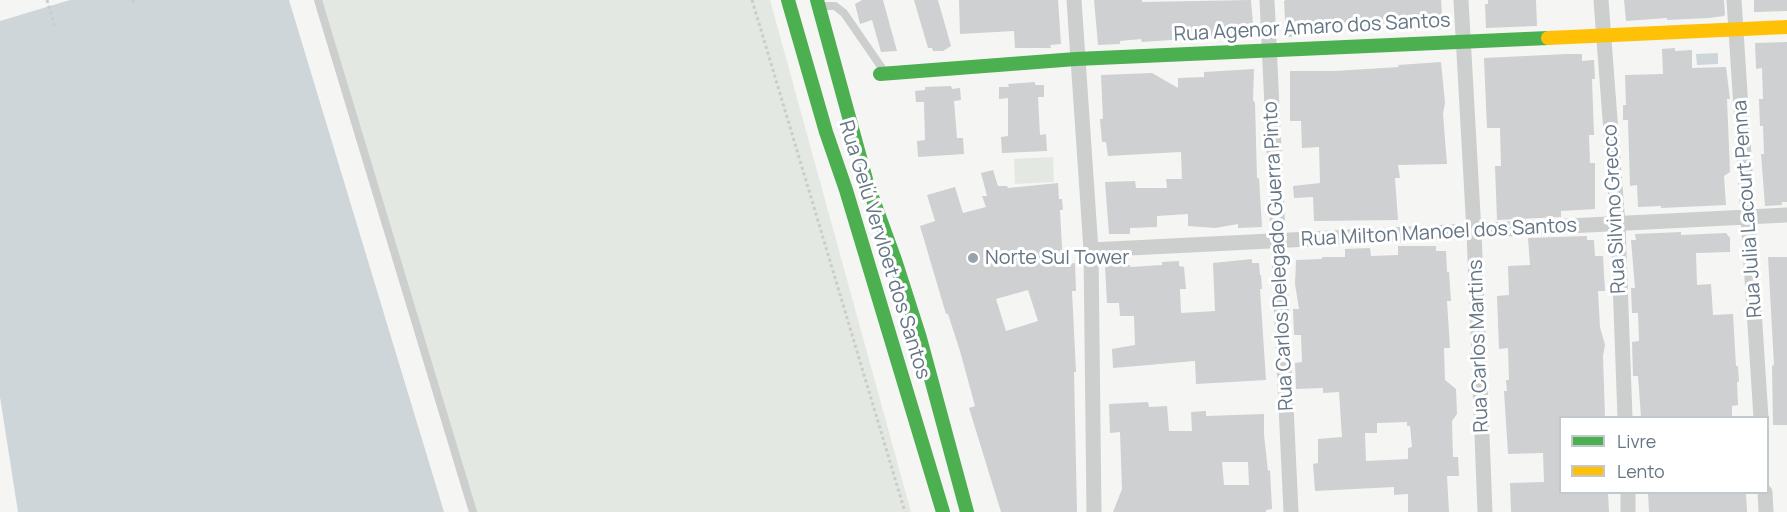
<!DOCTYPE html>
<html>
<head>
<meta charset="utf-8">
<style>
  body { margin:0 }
  #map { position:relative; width:1787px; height:512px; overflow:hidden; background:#f5f5f4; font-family:Manrope,sans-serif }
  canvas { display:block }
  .legend { position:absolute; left:1559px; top:416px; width:210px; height:78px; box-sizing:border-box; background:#fff; border:2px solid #c1c8ce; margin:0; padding:8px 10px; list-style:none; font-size:18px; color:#657685 }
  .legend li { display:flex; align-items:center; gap:12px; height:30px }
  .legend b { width:30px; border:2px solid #c1c8ce }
</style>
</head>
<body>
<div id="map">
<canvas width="1787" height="512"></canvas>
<ul class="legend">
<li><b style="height:8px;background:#4caf50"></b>Livre</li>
<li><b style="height:8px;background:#ffc107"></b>Lento</li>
</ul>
</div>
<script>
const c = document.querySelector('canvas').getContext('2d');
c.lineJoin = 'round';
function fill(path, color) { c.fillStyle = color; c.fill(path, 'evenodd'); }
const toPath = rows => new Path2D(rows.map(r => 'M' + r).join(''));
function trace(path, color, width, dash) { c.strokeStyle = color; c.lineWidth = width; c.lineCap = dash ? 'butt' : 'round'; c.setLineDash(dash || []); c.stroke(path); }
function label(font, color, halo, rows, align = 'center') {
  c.font = font + ' Manrope,sans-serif'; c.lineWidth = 6; c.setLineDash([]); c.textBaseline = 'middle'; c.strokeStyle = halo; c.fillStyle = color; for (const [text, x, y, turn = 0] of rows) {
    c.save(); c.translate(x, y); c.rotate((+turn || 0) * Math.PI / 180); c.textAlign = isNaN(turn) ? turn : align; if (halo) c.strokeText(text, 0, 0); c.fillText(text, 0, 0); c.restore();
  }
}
fill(toPath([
  [317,0,770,0,911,512,475,512],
  [1053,157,1054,182,1015,184,1014,159]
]), '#e4e8e2');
fill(toPath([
  [70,0,289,0,444,512,18,512,0,397,0,21],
  [1718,53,1718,64,1697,65,1696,54]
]), '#ced6d9');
fill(toPath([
  [862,0,883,0,897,51,881,52,872,20,860,24,855,4],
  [914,0,938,0,951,46,943,51,933,51,932,48,928,48],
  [959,0,1058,0,1061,44,1050,45,1051,48,1015,48,1014,31,960,34],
  [1094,0,1142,0,1142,2,1251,0,1254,38,1230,39,1230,36,1142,42,1141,39,1120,41,1120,44,1098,45],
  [1286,0,1441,0,1443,29,1399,31,1399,28,1328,31,1328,34,1288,37,1286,35,1285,19,1284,1],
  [1488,0,1536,0,1537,26,1486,28,1485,4,1488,4],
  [1624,0,1724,0,1725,14,1724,16,1709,18,1667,20,1667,18,1626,21],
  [1754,0,1787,0,1787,11,1754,12],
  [1787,42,1787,202,1782,202,1782,205,1765,206,1761,154,1764,154,1763,126,1760,126,1759,99,1763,99,1762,68,1756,69,1755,43],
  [1675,48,1675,51,1692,50,1692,68,1726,67,1730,99,1727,99,1730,172,1724,176,1726,205,1661,208,1661,206,1638,207,1637,185,1630,186,1628,120,1623,120,1623,105,1626,105,1625,75,1663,74,1662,49],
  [1566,54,1582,54,1582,61,1594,60,1595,79,1592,79,1594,135,1589,135,1590,163,1595,163,1595,209,1561,211,1561,217,1497,220,1495,166,1501,166,1500,128,1487,128,1484,58],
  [1441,62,1445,103,1443,114,1447,164,1398,165,1400,178,1395,178,1398,220,1314,221,1313,197,1294,198,1293,186,1320,183,1319,147,1302,148,1301,121,1290,121,1290,71,1334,71,1399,67,1398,65],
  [1254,69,1253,100,1255,103,1257,178,1259,178,1262,227,1238,228,1238,224,1215,228,1188,226,1188,214,1157,216,1157,227,1130,228,1130,234,1109,234,1105,182,1135,181,1136,188,1167,188,1166,179,1182,179,1181,152,1108,156,1106,142,1102,142,1100,119,1103,119,1101,75,1152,73,1178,88,1178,78,1204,77,1204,72],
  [1035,82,1035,85,1044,85,1044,97,1038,97,1040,135,1046,134,1047,151,1002,153,1001,137,1008,136,1008,98,999,99,999,87,1009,87,1008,84],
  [951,86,952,89,960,88,961,100,954,101,957,138,963,138,964,154,918,157,917,141,925,140,924,102,916,102,915,91,925,90,925,87],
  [993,170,998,186,1007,186,1008,188,1058,183,1059,199,1062,199,1063,210,1060,210,1063,265,1075,263,1076,291,1072,291,1076,372,1074,372,1077,512,1001,512,969,408,975,406,960,351,948,314,946,314,920,226,935,221,927,195,955,187,963,213,986,207,982,196,987,196,981,173],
  [1028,290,1038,321,1006,331,996,299],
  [1681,232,1681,235,1726,233,1730,238,1730,252,1696,253,1697,285,1711,284,1713,315,1733,314,1736,366,1738,366,1739,382,1737,382,1738,405,1732,406,1732,417,1641,417,1638,376,1633,376,1632,342,1639,341,1638,313,1632,313,1631,288,1635,288,1631,240,1636,240,1635,234],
  [1587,236,1587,240,1594,240,1595,256,1603,256,1605,291,1598,291,1600,327,1605,345,1603,356,1605,417,1560,417,1560,492,1608,492,1609,512,1511,512,1510,483,1544,482,1543,453,1508,454,1504,391,1507,391,1506,380,1509,380,1508,348,1499,349,1497,296,1509,295,1508,266,1530,265,1528,238],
  [1398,246,1436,246,1436,251,1446,251,1447,272,1449,272,1451,301,1447,301,1450,348,1444,348,1445,380,1456,389,1457,414,1452,421,1453,457,1458,457,1459,476,1447,476,1449,512,1408,512,1408,494,1394,495,1394,487,1315,491,1313,464,1318,463,1318,439,1342,437,1339,392,1323,393,1323,388,1296,389,1295,363,1302,362,1301,335,1294,335,1293,309,1299,309,1295,284,1296,260,1321,259,1323,257,1345,257,1345,249,1370,248,1371,256,1398,255],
  [1407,422,1407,426,1410,426,1412,447,1408,448,1408,459,1366,461,1365,433,1377,433,1377,423],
  [1768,257,1787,257,1787,425,1773,425,1772,366,1774,365],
  [1252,259,1252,263,1259,263,1260,275,1261,275,1262,289,1260,289,1266,380,1196,384,1195,361,1113,368,1112,349,1135,345,1134,316,1120,316,1119,303,1107,303,1105,266,1130,265,1130,267,1162,265,1162,262,1179,261,1179,266,1184,267,1186,289,1180,289,1181,313,1215,311,1213,263],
  [1148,402,1149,407,1167,406,1169,431,1192,431,1191,412,1206,411,1206,416,1264,414,1264,435,1268,471,1270,470,1272,509,1266,510,1266,512,1113,512,1122,489,1120,432,1110,433,1109,404],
  [1222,462,1248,462,1249,485,1224,485],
  [1648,492,1746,492,1747,512,1649,512]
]), '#ced0d1');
trace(toPath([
  [47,0,55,28],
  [133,0,134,3],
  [752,0,905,512]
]), '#cbcccc', 3, [3, 3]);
trace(toPath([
  [318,0,473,512],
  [821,6,835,6,844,13,884,71]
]), '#cdcfcf', 8);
trace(toPath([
  [1074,0,1091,250,1094,512],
  [1267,0,1291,512],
  [1461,0,1474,232,1485,512],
  [1601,0,1618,225,1625,418],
  [1734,0,1761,418],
  [1091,250,1787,215],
  [1628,492,1628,512],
  [1765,492,1766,512]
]), '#cdcfcf', 15);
trace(toPath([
  [788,0,826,132,846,190,943,512],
  [817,0,867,183,895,260,920,338,967,512],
  [880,74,1076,59,1548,38]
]), '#4caf50', 14);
trace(toPath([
  [1548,38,1787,27]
]), '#ffc107', 14);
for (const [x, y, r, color] of [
  [973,258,6,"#97a2ac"]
]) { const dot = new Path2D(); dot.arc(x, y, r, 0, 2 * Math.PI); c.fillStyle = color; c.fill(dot); trace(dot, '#fff', 2); }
label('20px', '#657685', '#fff', [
  ["Rua Agenor Amaro dos Santos",1312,28,-3],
  ["Rua Silvino Grecco",1615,209,-93],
  ["Rua Julia Lacourt Penna",1748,209,-94],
  ["Rua Milton Manoel dos Santos",1439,233,-3],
  ["Rua Gelú Vervloet dos Santos",884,250,73],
  ["Rua Carlos Delegado Guerra Pinto",1279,256,-93],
  ["Rua Carlos Martins",1479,346,-92]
]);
label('20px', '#657685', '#fff', [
  ["Norte Sul Tower",985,258]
], 'left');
</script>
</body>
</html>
